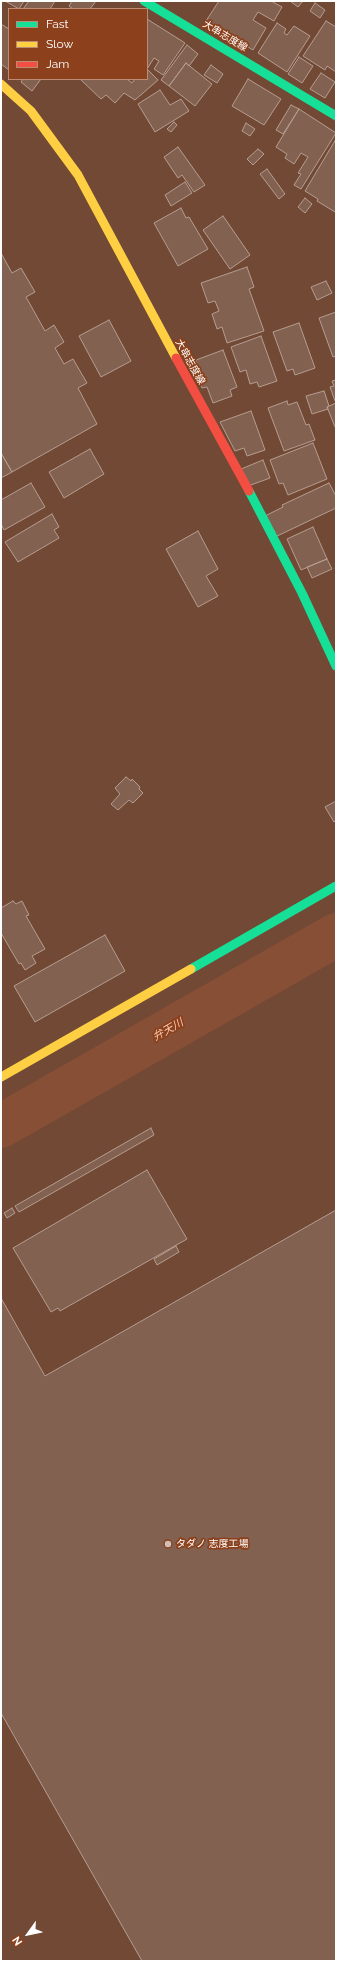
<!DOCTYPE html>
<html>
<head>
<meta charset="utf-8">
<style>
  body { margin:0 }
  #map { position:relative; width:337px; height:1962px; overflow:hidden; background:#724935; font-family:Raleway,sans-serif }
  canvas { display:block }
  .frame { position:absolute; inset:0; border:2px solid #fff; pointer-events:none }
  .legend { position:absolute; left:8px; top:8px; width:140px; height:72px; box-sizing:border-box; background:#8c401b; border:1px solid #ba8c76; margin:0; padding:5px 7px; list-style:none; font-size:12px; color:#fff }
  .legend li { display:flex; align-items:center; gap:8px; height:20px }
  .legend b { width:20px; border:1px solid #ba8c76 }
  .north { position:absolute; left:8px; top:1914px; width:40px; height:40px; -webkit-text-stroke:3px #8c401b; paint-order:stroke; rotate:237deg; font-size:11px; font-weight:700; line-height:16px; text-align:center; color:#fff }
  .north::after { content:''; display:block; margin:auto; width:14px; height:18px; background:#fff; clip-path:polygon(50% 0,100% 100%,50% 72%,0 100%) }
</style>
</head>
<body>
<div id="map">
<canvas width="337" height="1962"></canvas>
<div class="frame"></div>
<ul class="legend">
<li><b style="height:5px;background:#16e098"></b>Fast</li>
<li><b style="height:5px;background:#ffcf43"></b>Slow</li>
<li><b style="height:5px;background:#f24e42"></b>Jam</li>
</ul>
<div class="north">N</div>
</div>
<script>
const c = document.querySelector('canvas').getContext('2d');
c.lineJoin = 'round';
const toPath = rows => new Path2D(rows.map(r => 'M' + r).join(''));
function trace(path, color, width, dash) { c.strokeStyle = color; c.lineWidth = width; c.lineCap = dash ? 'butt' : 'round'; c.setLineDash(dash || []); c.stroke(path); }
function fill(path, color) { c.fillStyle = color; c.fill(path, 'evenodd'); }
function label(font, color, halo, rows, align = 'center') {
  c.font = font + ' Raleway,"Noto Sans JP",sans-serif'; c.lineWidth = 3.5; c.setLineDash([]); c.textBaseline = 'middle'; c.strokeStyle = halo; c.fillStyle = color; for (const [text, x, y, turn = 0] of rows) {
    c.save(); c.translate(x, y); c.rotate((+turn || 0) * Math.PI / 180); c.textAlign = isNaN(turn) ? turn : align; if (halo) c.strokeText(text, 0, 0); c.fillText(text, 0, 0); c.restore();
  }
}
trace(toPath([
  [1,1126,336,935]
]), '#874f35', 44);
const building = toPath([
  [5,1,24,1,19,9,5,1],
  [29,1,55,1,50,9,23,9,29,1],
  [72,1,96,1,90,9,73,9,69,6,72,1],
  [219,1,271,1,282,7,274,21,258,12,253,20,266,28,253,50,206,21,219,1],
  [290,1,303,1,298,7,290,1],
  [315,3,325,10,320,18,310,11,315,3],
  [147,19,185,43,163,75,154,69,159,61,154,58,147,69,147,19],
  [326,21,336,27,336,72,327,66,325,70,303,56,326,21],
  [277,23,286,29,284,33,287,35,294,26,310,36,287,72,258,53,277,23],
  [1,24,9,29,9,70,1,64,1,24],
  [187,45,198,54,189,66,186,63,169,86,161,80,187,45],
  [299,57,313,66,302,83,288,74,299,57],
  [186,63,212,84,195,106,169,86,186,63],
  [211,65,223,74,217,83,204,75,211,65],
  [147,69,158,80,135,100,124,93,115,103,106,95,101,99,80,79,127,79,132,83,135,79,147,79,147,69],
  [321,73,335,82,325,98,310,89,321,73],
  [23,79,41,79,32,91,21,82,23,79],
  [248,79,281,99,264,125,232,106,248,79],
  [160,90,170,105,181,99,189,111,155,132,138,104,160,90],
  [291,105,299,109,283,134,276,130,291,105],
  [299,109,336,133,301,189,294,185,301,174,298,173,308,157,301,153,294,164,285,158,287,154,276,147,299,109],
  [174,122,177,125,171,132,167,129,174,122],
  [246,123,255,129,250,136,242,131,246,123],
  [336,139,336,212,335,212,317,201,318,199,305,191,336,139],
  [178,147,205,185,194,192,182,175,178,178,164,157,178,147],
  [258,149,264,154,253,165,247,159,258,149],
  [267,169,285,194,279,199,260,174,267,169],
  [185,182,192,193,171,206,165,195,185,182],
  [305,198,312,204,305,213,298,207,305,198],
  [181,208,186,218,189,217,208,249,178,266,154,223,181,208],
  [223,216,250,255,230,269,203,230,223,216],
  [1,253,12,273,21,268,35,292,26,297,45,331,54,325,64,342,55,348,64,364,73,359,87,383,78,388,97,424,12,472,1,453,1,253],
  [247,267,254,287,249,289,264,331,227,343,222,327,217,329,212,314,219,311,215,301,208,303,201,283,247,267],
  [326,281,332,293,317,300,311,287,326,281],
  [336,312,336,356,333,357,319,318,336,312],
  [109,320,131,361,101,377,79,336,109,320],
  [299,323,315,368,295,375,293,369,287,371,273,332,299,323],
  [261,336,277,381,259,387,257,382,250,384,246,370,240,372,231,347,261,336],
  [223,350,237,387,230,390,232,396,213,403,207,387,202,388,190,366,197,363,196,360,223,350],
  [336,380,336,401,335,401,330,387,334,386,332,381,336,380],
  [324,391,329,406,327,407,328,409,312,414,306,396,324,391],
  [287,401,288,405,297,402,306,425,309,424,315,440,284,451,268,408,287,401],
  [336,403,336,427,335,427,327,407,336,403],
  [251,411,265,450,247,456,244,448,235,451,220,422,251,411],
  [313,443,327,479,288,495,283,483,279,484,270,460,313,443],
  [90,449,104,474,64,498,49,472,90,449],
  [1,453,12,472,1,478,1,453],
  [263,460,270,478,248,486,241,469,263,460],
  [31,483,45,507,4,530,1,524,1,500,31,483],
  [329,483,336,496,336,508,275,537,265,516,283,507,282,505,329,483],
  [52,514,59,527,54,530,59,538,18,562,5,542,52,514],
  [313,527,327,559,301,570,287,539,313,527],
  [198,531,218,569,206,576,218,596,198,607,166,549,198,531],
  [327,559,332,569,312,578,307,567,327,559],
  [126,777,131,781,132,779,140,787,139,789,143,793,133,803,129,800,118,810,111,804,120,794,115,788,126,777],
  [336,801,336,820,334,822,325,807,336,801],
  [13,901,16,904,22,901,29,915,26,916,45,949,32,956,36,963,25,970,21,963,19,964,1,933,1,908,13,901],
  [105,935,125,971,35,1022,14,986,105,935],
  [151,1128,154,1135,19,1212,15,1206,151,1128],
  [147,1170,187,1239,60,1311,58,1308,51,1312,13,1248,147,1170],
  [12,1208,15,1213,7,1218,4,1213,12,1208],
  [336,1210,336,1961,142,1961,1,1713,1,1298,45,1376,336,1210],
  [176,1246,179,1252,157,1265,154,1259,176,1246]
]);
fill(building, '#826151');
trace(building, '#b59d91', 1);
trace(toPath([
  [144,1,336,116],
  [249,491,302,593,336,666],
  [191,969,336,886]
]), '#16e098', 9);
trace(toPath([
  [1,84,31,111,78,175,176,358],
  [1,1077,191,969]
]), '#ffcf43', 9);
trace(toPath([
  [176,358,249,491]
]), '#f24e42', 9);
for (const [x, y, r, color] of [
  [168,1544,4,"#cebfb8"]
]) { const dot = new Path2D(); dot.arc(x, y, r, 0, 2 * Math.PI); c.fillStyle = color; c.fill(dot); trace(dot, '#8c401b', 1.5); }
label('10px', '#fff', '#8c401b', [
  ["大串志度線",225,36,31],
  ["大串志度線",190,362,61]
]);
label('10px', '#fff', '#8c401b', [
  ["タダノ 志度工場",176,1544]
], 'left');
label('italic 11px', '#f5c7b3', '#8c401b', [
  ["弁天川",168,1030,-30]
]);
</script>
</body>
</html>
